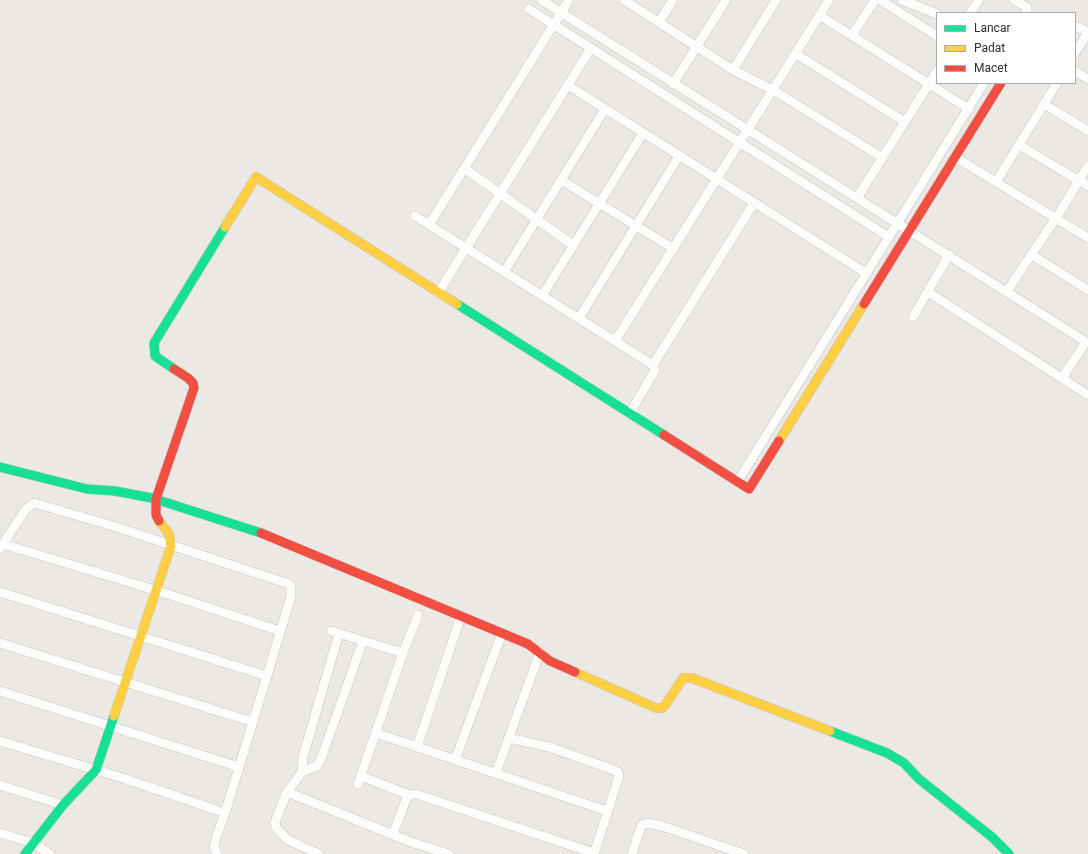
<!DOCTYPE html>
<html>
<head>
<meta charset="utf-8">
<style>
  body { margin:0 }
  #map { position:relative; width:1088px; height:854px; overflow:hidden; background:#ece8e4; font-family:Roboto,sans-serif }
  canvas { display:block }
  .legend { position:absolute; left:936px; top:12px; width:140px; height:72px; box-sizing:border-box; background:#fff; border:1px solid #ababab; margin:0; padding:5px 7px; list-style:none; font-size:12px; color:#2e2e2e }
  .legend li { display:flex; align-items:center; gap:8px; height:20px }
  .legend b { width:20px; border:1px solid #ababab }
</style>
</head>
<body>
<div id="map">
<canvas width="1088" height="854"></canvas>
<ul class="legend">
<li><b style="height:5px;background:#16e098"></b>Lancar</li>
<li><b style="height:5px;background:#ffcf43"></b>Padat</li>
<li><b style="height:5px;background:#f24e42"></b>Macet</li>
</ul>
</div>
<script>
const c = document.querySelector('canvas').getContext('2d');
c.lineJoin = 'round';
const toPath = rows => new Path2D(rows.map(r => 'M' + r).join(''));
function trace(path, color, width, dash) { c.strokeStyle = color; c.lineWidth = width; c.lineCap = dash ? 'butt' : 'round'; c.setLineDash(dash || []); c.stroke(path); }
const street = toPath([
  [541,0,1088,343],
  [624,0,733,70,773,90,883,158],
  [880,0,937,36],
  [902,0,937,14],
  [1014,0,1027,7,1027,13],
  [529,9,889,237],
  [970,13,979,0],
  [819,15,969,109],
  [659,22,673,0],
  [1075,26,1088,32],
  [852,35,875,0],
  [1075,53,1088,32],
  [796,54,905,122],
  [733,70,776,0],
  [1075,71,1088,79],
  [673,84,726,0],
  [569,86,866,273],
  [1044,104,1088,131],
  [1019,145,1088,186],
  [955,157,1088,238],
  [464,168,573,245],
  [561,180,674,249],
  [996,182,1057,83],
  [857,198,937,71],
  [415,216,653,365,655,370,630,413],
  [429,225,569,0],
  [1032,255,1088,290],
  [504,272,605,109],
  [1007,291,1056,218,1088,166],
  [928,292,1088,395],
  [438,293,591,48],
  [542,296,643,133],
  [913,317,949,255],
  [579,318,679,156],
  [615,341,829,0],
  [653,365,754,203],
  [1062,378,1086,342],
  [738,481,984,83],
  [3,544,155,590,280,631],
  [0,548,26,509,34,503,113,526,289,584,291,587,291,596,267,676,225,813,217,835,214,847,217,854],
  [0,592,267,676],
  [331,631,403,653],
  [339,633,303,757,302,772,287,792,411,842,449,854],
  [0,643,253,722],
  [0,691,239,767],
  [376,733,607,811],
  [509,738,549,747,614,770,618,772,619,776,594,854],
  [0,741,126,779,225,813],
  [417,747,461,616],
  [455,760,502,633],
  [302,772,317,766,321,759,363,641],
  [496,773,540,652],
  [361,776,409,795],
  [358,784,403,653,418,615],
  [0,785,63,805],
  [287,792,275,822,276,828,288,840,319,854],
  [0,833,33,843,50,854],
  [393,834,407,797,412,794,416,794,594,853],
  [632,854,639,832,642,825,647,823,662,826,744,854]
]);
const fast = toPath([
  [457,304,664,435],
  [174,369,155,356,154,343,225,227],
  [0,467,87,489,115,491,152,498,261,533],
  [830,731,887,753,904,763,919,779,992,837,1009,854],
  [25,854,63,805,96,770,114,716]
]);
const slow = toPath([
  [225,227,256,177,457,304],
  [779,441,864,304],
  [575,672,656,708,662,708,666,704,683,678,692,678,830,731],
  [114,716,171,546,169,534,159,521]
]);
const jam = toPath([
  [864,304,1001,83],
  [664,435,749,489,779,441],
  [159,521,156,515,156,499,194,388,193,383,188,378,174,369],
  [261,533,528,644,550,661,575,672]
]);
trace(street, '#c5c4c5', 10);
trace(fast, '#c5c4c5', 10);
trace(slow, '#c5c4c5', 10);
trace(jam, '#c5c4c5', 10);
trace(street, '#fcfcfb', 9);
trace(fast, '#16e098', 9);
trace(slow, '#ffcf43', 9);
trace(jam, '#f24e42', 9);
</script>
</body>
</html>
